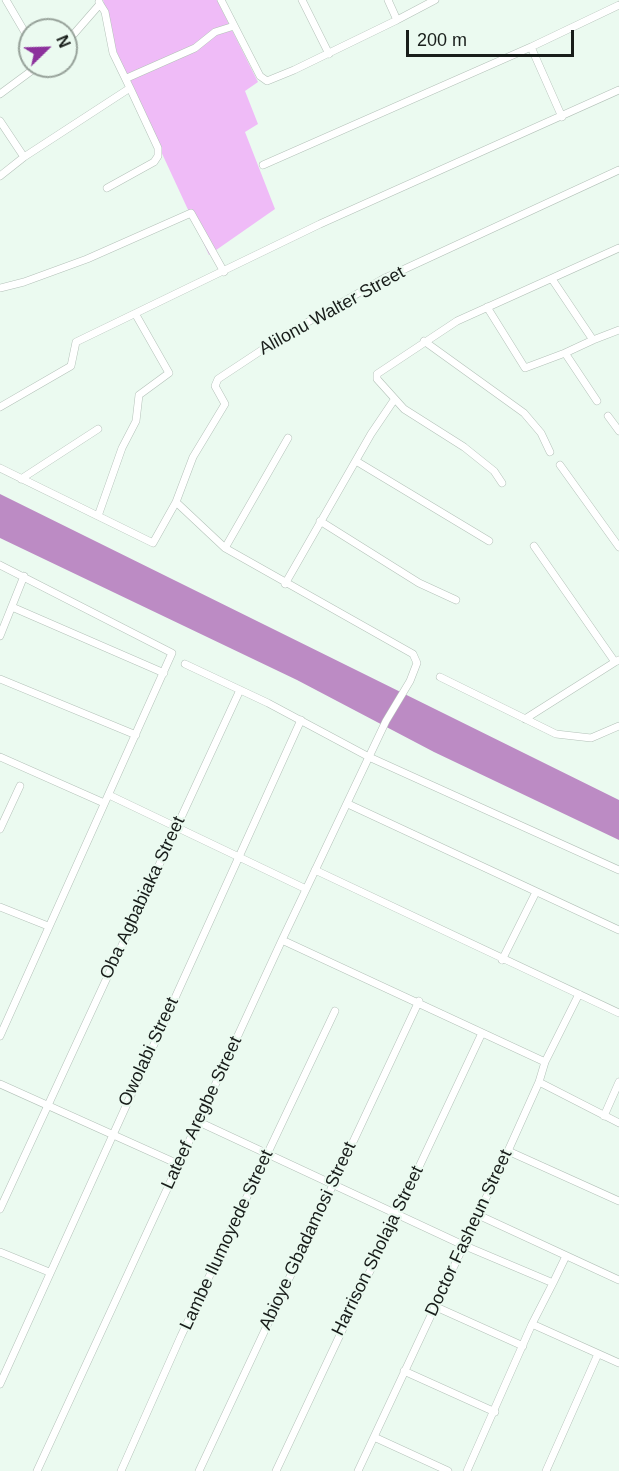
<!DOCTYPE html>
<html>
<head>
<meta charset="utf-8">
<style>
  body { margin:0 }
  #map { position:relative; width:619px; height:1471px; overflow:hidden; background:#ebfaf0; font-family:Helvetica,sans-serif }
  canvas { display:block }
  .north { position:absolute; left:18px; top:18px; width:60px; height:60px; box-sizing:border-box; background:#ebfaf0; border:2px solid #97a29a; border-radius:50%; rotate:67deg; font-size:16px; font-weight:700; line-height:24px; text-align:center; color:#181d1a }
  .north::after { content:''; display:block; margin:auto; width:21px; height:27px; background:#8c319c; clip-path:polygon(50% 0,100% 100%,50% 72%,0 100%) }
  .scale { position:absolute; left:406px; top:30px; width:168px; height:27px; box-sizing:border-box; border:3px solid #181d1a; border-top:0; padding-left:8px; font-size:18px; line-height:21px; white-space:nowrap; color:#181d1a; -webkit-text-stroke:4px #ebfaf0; paint-order:stroke }
</style>
</head>
<body>
<div id="map">
<canvas width="619" height="1471"></canvas>
<div class="north">N</div>
<div class="scale">200 m</div>
</div>
<script>
const c = document.querySelector('canvas').getContext('2d');
c.lineJoin = 'round';
function fill(path, color) { c.fillStyle = color; c.fill(path, 'evenodd'); }
const toPath = rows => new Path2D(rows.map(r => 'M' + r).join(''));
function trace(path, color, width, dash) { c.strokeStyle = color; c.lineWidth = width; c.lineCap = dash ? 'butt' : 'round'; c.setLineDash(dash || []); c.stroke(path); }
function label(font, color, halo, rows, align = 'center') {
  c.font = font + ' Helvetica,sans-serif'; c.lineWidth = 4.5; c.setLineDash([]); c.textBaseline = 'middle'; c.strokeStyle = halo; c.fillStyle = color; for (const [text, x, y, turn = 0] of rows) {
    c.save(); c.translate(x, y); c.rotate((+turn || 0) * Math.PI / 180); c.textAlign = isNaN(turn) ? turn : align; if (halo) c.strokeText(text, 0, 0); c.fillText(text, 0, 0); c.restore();
  }
}
fill(toPath([
  [103,0,217,0,258,82,245,91,258,124,245,132,275,209,209,255,127,78,114,45]
]), '#efbbf7');
fill(toPath([
  [0,494,619,800,619,840,434,752,297,680,0,538]
]), '#bc8bc4');
const street = toPath([
  [6,0,30,41],
  [221,0,260,76,267,81,294,70,397,20],
  [302,0,329,54],
  [388,0,397,20,435,0],
  [66,43,100,4,99,2],
  [531,47,562,117],
  [127,78,195,48,215,32,234,26],
  [0,94,38,66],
  [0,121,24,157],
  [263,165,531,47,619,5],
  [0,176,24,157,130,88,113,53,105,12,100,4],
  [107,188,154,162,158,156,158,148,130,88],
  [552,279,593,340,565,353,597,401],
  [0,288,24,282,87,259,191,213,224,272],
  [487,307,525,368,565,353],
  [593,340,619,330],
  [424,341,524,413,541,433,550,452],
  [0,407,71,366,76,342,320,224,619,90],
  [608,416,619,431],
  [356,461,489,541],
  [560,465,619,547],
  [0,468,153,543,176,502,193,457,225,404,215,386,218,379,280,338,383,279,619,170],
  [21,479,98,429],
  [502,483,494,471,464,447,404,409,377,379,377,374,457,321,619,248],
  [98,516,122,448,136,421,139,395,169,373,136,315],
  [320,521,419,583,456,600],
  [534,546,615,662,619,660],
  [225,548,288,438],
  [0,565,172,653,0,1036],
  [285,584,371,434,394,400],
  [12,607,164,673],
  [0,636,24,576],
  [185,664,268,703,369,757,619,870],
  [440,677,556,734,591,738,619,726],
  [0,679,136,735],
  [525,719,615,662],
  [0,757,104,803],
  [109,795,306,889],
  [348,804,619,930],
  [0,829,20,786],
  [315,870,619,1013],
  [0,907,48,926],
  [282,940,545,1062],
  [502,960,536,892],
  [539,1082,619,1123],
  [0,1084,178,1164],
  [604,1116,619,1082],
  [199,1122,463,1245,553,1283,532,1324,467,1471],
  [508,1151,619,1201],
  [0,1209,240,690],
  [476,1214,619,1280],
  [0,1252,49,1272],
  [553,1283,566,1256],
  [434,1306,523,1346],
  [532,1324,619,1363],
  [404,1371,495,1412],
  [0,1384,301,720],
  [374,1437,448,1471],
  [37,1471,282,940,386,721,410,681,417,663,413,654,225,548,176,502],
  [121,1471,181,1336,335,1011],
  [199,1471,419,1001],
  [276,1471,482,1033],
  [358,1471,508,1151,539,1082,545,1062,579,994],
  [546,1471,598,1354]
]);
trace(street, '#b3c1b8', 8);
trace(street, '#fff', 7);
label('18px', '#181d1a', '#ebfaf0', [
  ["Alilonu Walter Street",332,311,-29],
  ["Oba Agbabiaka Street",143,898,-65],
  ["Owolabi Street",149,1052,-65],
  ["Lateef Aregbe Street",202,1113,-65],
  ["Doctor Fasheun Street",469,1233,-65],
  ["Abioye Gbadamosi Street",308,1236,-65],
  ["Lambe Ilumoyede Street",227,1240,-65],
  ["Harrison Sholaja Street",378,1251,-64]
]);
</script>
</body>
</html>
